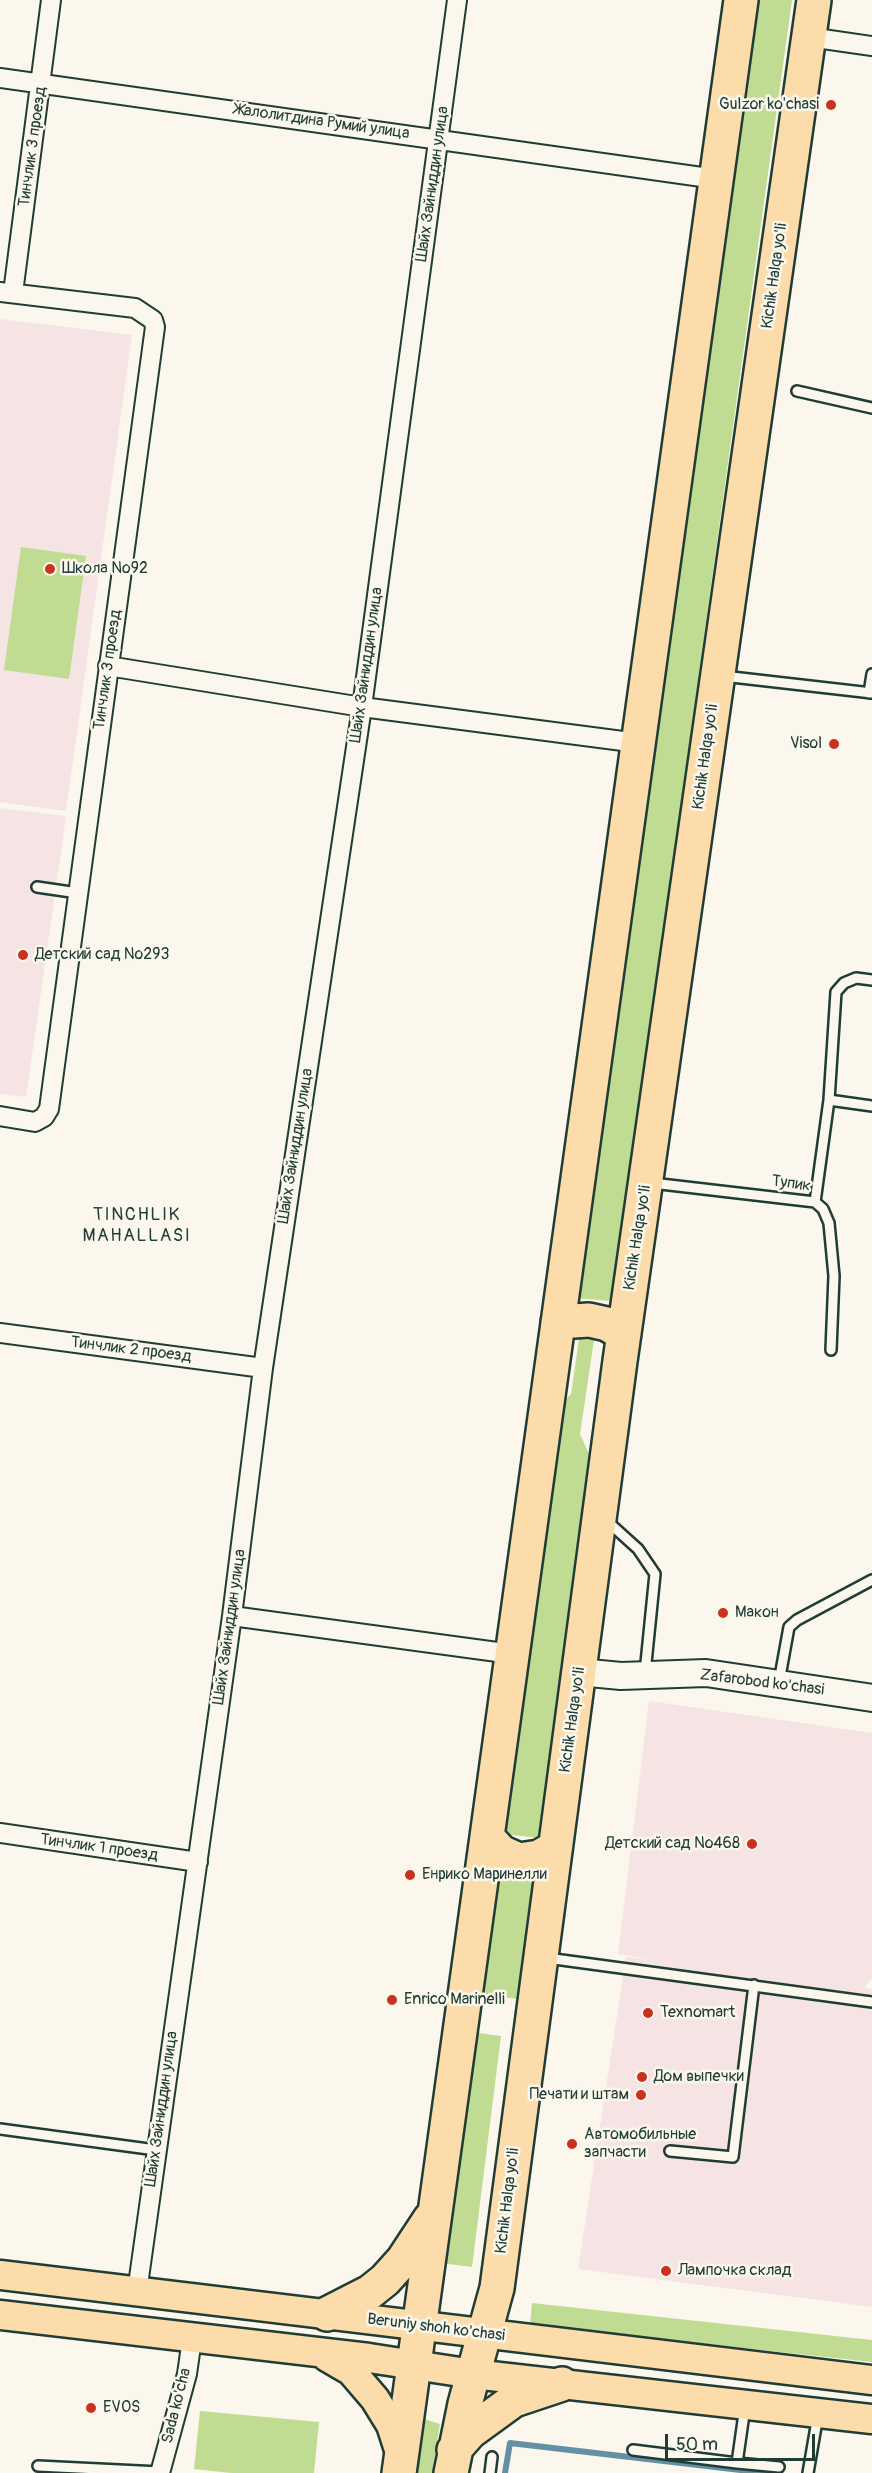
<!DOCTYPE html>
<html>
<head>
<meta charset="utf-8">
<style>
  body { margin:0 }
  #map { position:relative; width:872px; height:2473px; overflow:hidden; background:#fbf7ec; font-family:Pangolin,sans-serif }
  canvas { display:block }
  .scale { position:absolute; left:665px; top:2434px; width:150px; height:27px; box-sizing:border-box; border:3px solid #1f3d34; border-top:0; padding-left:8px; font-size:18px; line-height:21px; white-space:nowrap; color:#1f3d34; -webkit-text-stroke:4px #fbf7ec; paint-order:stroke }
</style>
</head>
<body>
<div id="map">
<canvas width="872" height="2473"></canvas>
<div class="scale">50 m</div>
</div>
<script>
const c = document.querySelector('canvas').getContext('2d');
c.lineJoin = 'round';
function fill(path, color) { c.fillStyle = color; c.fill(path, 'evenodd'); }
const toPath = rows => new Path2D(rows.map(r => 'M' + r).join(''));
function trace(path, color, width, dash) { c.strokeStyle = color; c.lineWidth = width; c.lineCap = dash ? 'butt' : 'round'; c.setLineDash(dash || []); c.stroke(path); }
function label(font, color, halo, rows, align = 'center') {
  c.font = font + ' Pangolin,sans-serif'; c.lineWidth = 5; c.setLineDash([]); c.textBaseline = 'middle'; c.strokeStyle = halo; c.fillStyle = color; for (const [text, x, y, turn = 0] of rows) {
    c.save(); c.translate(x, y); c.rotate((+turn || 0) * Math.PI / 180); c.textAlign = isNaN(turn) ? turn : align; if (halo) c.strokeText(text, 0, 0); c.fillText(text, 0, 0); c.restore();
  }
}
fill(toPath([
  [0,319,132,335,66,811,0,802],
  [0,808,66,816,26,1097,0,1094],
  [649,1701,872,1733,872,1979,864,1988,872,1989,872,2307,578,2269,626,1957,656,1960,618,1954]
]), '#f6e3e3');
fill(toPath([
  [756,0,792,0,612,1301,574,1298],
  [21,547,86,556,69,679,4,670],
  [579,1339,594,1340,580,1434,589,1454,538,1838,503,1834,559,1406,571,1394],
  [495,1875,533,1880,517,1999,479,1994],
  [471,2032,501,2036,472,2267,441,2263],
  [532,2303,872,2340,872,2362,530,2325],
  [200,2411,319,2422,314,2473,231,2473,194,2469],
  [421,2418,440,2424,432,2473,414,2473]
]), '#c0db92');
trace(toPath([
  [505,2473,510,2443,766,2473]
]), '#6490a5', 6);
const lane = toPath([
  [797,391,872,408],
  [723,676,872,693],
  [869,693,872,674],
  [37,887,78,893],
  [829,1100,872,1106],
  [652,1183,815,1202,823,1209,829,1223,834,1276,831,1350],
  [815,1202,829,1100,836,992,844,983,856,978,872,980],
  [607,1521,638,1549,655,1574,645,1673],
  [779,1682,789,1627,797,1620,872,1580],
  [547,1958,872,2002],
  [0,2129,156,2150],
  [670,2151,733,2157,754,1985],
  [633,2450,737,2463,745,2407],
  [737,2463,779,2467],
  [38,2466,160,2472],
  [490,2473,492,2457],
  [808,2473,818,2415]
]);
const street = toPath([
  [809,37,872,46],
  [0,78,716,179],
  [0,292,135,308,153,320,155,327,49,1109,44,1117,35,1122,0,1116],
  [13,293,51,0],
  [108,666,362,707,638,743],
  [0,1333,263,1368],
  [232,1616,512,1654],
  [0,1833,198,1862],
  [137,2292,232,1616,263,1368,362,707,457,0],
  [160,2473,187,2374,192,2339]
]);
const secondary = toPath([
  [579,1672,621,1676,706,1673,872,1698]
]);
const primary = toPath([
  [0,2275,872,2380],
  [0,2315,369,2358,473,2374,872,2419],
  [327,2357,351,2371,375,2399,391,2425,401,2456]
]);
const highway = toPath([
  [558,1322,589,1320,607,1324,624,1334],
  [487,1837,501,1852,519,1860,539,1857,555,1848],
  [327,2314,370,2292,385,2280,403,2260,430,2219],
  [454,2450,470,2432,514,2400,562,2384],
  [399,2473,741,0],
  [451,2473,465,2404,497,2288,620,1361,814,0]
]);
trace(lane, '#1f3d34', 14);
trace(street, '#1f3d34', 22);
trace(secondary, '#1f3d34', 30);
trace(primary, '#1f3d34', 33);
trace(highway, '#1f3d34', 38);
trace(lane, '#fbf7ec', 9);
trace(street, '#fbf7ec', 18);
trace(secondary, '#fbf7ec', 26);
trace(primary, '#fddcac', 28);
trace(highway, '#fddcac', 33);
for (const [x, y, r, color] of [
  [831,105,6,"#c8321e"],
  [50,569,6,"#c8321e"],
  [834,744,6,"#c8321e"],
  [23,955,6,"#c8321e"],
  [723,1613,6,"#c8321e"],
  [752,1844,6,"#c8321e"],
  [410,1875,6,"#c8321e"],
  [392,2000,6,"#c8321e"],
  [648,2013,6,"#c8321e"],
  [642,2077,6,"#c8321e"],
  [641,2095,6,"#c8321e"],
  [572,2144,6,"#c8321e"],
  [666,2271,6,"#c8321e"],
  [91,2408,6,"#c8321e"]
]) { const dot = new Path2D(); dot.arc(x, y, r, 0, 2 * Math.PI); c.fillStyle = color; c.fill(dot); trace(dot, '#fbf7ec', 2); }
label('16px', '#1f3d34', '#fbf7ec', [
  ["Gulzor ko'chasi",819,105,"right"],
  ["Школа №92",62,569],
  ["Visol",822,744,"right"],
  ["Детский сад №293",35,955],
  ["Макон",735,1613],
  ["Детский сад №468",740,1844,"right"],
  ["Енрико Маринелли",422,1875],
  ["Enrico Marinelli",404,2000],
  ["Texnomart",660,2013],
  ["Дом выпечки",654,2077],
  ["Печати и штам",629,2095,"right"],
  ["Автомобильные",584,2135],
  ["запчасти",584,2153],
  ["Лампочка склад",678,2271],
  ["EVOS",103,2408]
], 'left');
label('16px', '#1f3d34', '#fbf7ec', [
  ["Жалолитдина Румий улица",322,122,8],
  ["Тинчлик 3 проезд",33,147,-82],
  ["Шайх Зайниддин улица",433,184,-82],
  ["Kichik Halqa yo'li",775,276,-82],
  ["Шайх Зайниддин улица",367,665,-82],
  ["Тинчлик 3 проезд",108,670,-82],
  ["Kichik Halqa yo'li",706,757,-82],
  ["Шайх Зайниддин улица",296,1146,-81],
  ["Тупик",791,1184,8],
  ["Kichik Halqa yo'li",638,1238,-81],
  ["Тинчлик 2 проезд",131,1350,7],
  ["Шайх Зайниддин улица",230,1627,-82],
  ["Zafarobod ko'chasi",762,1683,7],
  ["Kichik Halqa yo'li",573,1720,-82],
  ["Тинчлик 1 проезд",99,1848,8],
  ["Шайх Зайниддин улица",162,2109,-82],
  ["Kichik Halqa yo'li",508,2201,-83],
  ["Beruniy shoh ko'chasi",436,2328,7],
  ["Sada ko'cha",177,2406,-76]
]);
c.letterSpacing = '1.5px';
label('18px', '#1f3d34', '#fbf7ec', [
  ["TINCHLIK",137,1215],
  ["MAHALLASI",137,1236]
]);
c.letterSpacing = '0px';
</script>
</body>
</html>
